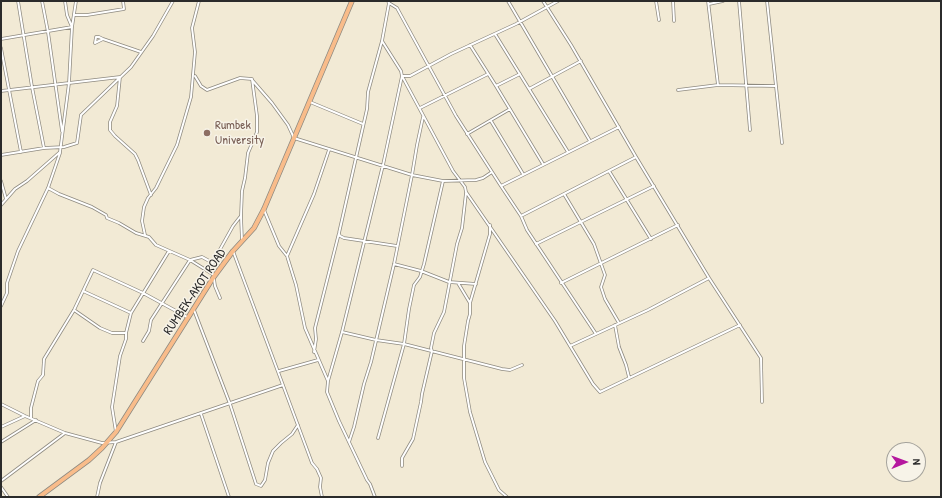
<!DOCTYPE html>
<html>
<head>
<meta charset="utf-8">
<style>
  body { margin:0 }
  #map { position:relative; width:942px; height:498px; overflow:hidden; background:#f2ead5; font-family:"Patrick Hand",sans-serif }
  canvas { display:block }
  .frame { position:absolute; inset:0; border:2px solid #2b2b2b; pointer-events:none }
  .north { position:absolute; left:886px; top:442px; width:40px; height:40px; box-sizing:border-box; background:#f7f3e8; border:1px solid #a5a39c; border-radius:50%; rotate:89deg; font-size:11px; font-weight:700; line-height:16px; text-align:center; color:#2b2b2b }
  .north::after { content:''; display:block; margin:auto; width:14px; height:18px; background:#b5179e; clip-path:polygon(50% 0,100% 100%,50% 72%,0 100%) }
</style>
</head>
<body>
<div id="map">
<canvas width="942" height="498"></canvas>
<div class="frame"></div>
<div class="north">N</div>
</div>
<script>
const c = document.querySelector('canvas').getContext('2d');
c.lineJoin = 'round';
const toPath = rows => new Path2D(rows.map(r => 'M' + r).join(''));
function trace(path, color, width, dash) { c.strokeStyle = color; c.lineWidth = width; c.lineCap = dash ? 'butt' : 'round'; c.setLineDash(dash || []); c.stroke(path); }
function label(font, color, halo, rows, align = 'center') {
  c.font = font + ' "Patrick Hand",sans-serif'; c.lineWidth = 3; c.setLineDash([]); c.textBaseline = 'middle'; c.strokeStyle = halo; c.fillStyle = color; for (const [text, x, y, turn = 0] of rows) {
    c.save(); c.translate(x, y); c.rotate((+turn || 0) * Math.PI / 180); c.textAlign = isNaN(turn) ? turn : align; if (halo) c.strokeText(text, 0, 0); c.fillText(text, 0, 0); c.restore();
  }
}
const street = toPath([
  [18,1,32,87,44,148],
  [42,1,48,32,62,131],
  [508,1,590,141],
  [543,1,571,45,636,157,709,278,761,358,762,402],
  [656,1,659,20],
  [673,1,674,21],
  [708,1,718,85],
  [739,1,750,130],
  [767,1,782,143],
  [389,3,397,8,456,116,501,186],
  [709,4,723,1],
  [74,15,87,15,124,9,123,1],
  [495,34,568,152],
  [1,39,72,27,67,15,65,1],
  [382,41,401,71,402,76,453,171,465,187,466,192,555,321,593,384,600,392,740,325],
  [95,43,103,39,141,52],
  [95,43,96,37,99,37,103,39],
  [470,45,496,86,543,164],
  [1,48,21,152],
  [195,76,201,86,207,90,240,78,252,79,257,116,257,132,248,153,245,178,242,191,241,216,242,241],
  [252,80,272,103,288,125,294,138,412,175,443,181,476,180,483,178,492,172],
  [496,86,520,74],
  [529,89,581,61],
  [678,90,718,85,776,86],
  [1,91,120,77,117,106,110,122,110,130,115,136,135,154,138,160,151,195],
  [310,102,363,124],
  [420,108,488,74],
  [491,121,523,174],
  [467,134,510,109],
  [1,155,44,148,64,147,77,143,81,115,131,67,153,36,173,1],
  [609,171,651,239],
  [1,181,6,199],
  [48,188,59,194,92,207,106,215,107,218,119,223,136,233,149,237,156,245,190,260,214,275],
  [564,194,594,244,605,275,601,287,605,299,619,323],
  [1,205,15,189,27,181,60,152,69,83,72,27,76,1],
  [264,210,279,246,287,256,296,285,305,328,328,381,327,392,339,421,367,480,370,484,375,497],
  [521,216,636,157],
  [490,225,490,234,470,303,470,314,468,321,464,346,464,378,470,412,485,462,499,490,507,497],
  [339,234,340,236,344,238,397,246],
  [145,235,142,221,144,207,148,198,156,188,177,145,191,97,195,52,192,28,199,1],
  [536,244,654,186],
  [233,251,312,463,317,469,321,478,320,487,322,497],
  [287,256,314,194,329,150],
  [394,264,421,271,449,282,476,284],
  [208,271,233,226,240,217],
  [214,279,215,286,220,298],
  [458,283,470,303],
  [561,283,678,225],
  [83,291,131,313],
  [1,306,7,293,7,283,18,251,48,188,60,153],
  [74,310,100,328,112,333,126,333],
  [194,310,230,404,256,484,261,486,265,480,268,463,273,451,281,443,292,434,298,425],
  [615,325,619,347,626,365,629,377],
  [342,332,376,340,404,344,502,369,510,370,522,365],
  [596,334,527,230,521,216,501,186,619,127],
  [143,341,149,331,151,320,190,260,202,257,213,263],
  [570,346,648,310,709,278],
  [314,352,316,339,315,328,339,233,367,109,368,92,382,41,389,3,388,1],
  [279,371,318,360],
  [328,381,342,332,383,165,402,76,410,76,451,54,516,24,558,1],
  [1,404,25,416,65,433,102,443,116,442,283,385],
  [201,414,229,497],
  [31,418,31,408,38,381,43,375,44,359,74,310,93,270,143,293,187,317],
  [1,427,25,416],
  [116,432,112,407,120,356,126,339,126,333,131,313,169,251],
  [378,438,404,344,409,309,414,285,420,277,424,264,443,181],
  [1,442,36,420],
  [349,442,354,427,364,384,371,362,394,264,412,175,417,145,423,117],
  [402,466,402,458,413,439,421,402,422,394,432,351,431,348,434,333,444,312,457,244,462,228,466,193],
  [1,481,65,433],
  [1,487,8,497],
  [97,497,100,483,116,442]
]);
const primary = toPath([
  [39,497,89,460,102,448,116,432,213,278,233,251,254,228,264,209,352,1]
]);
trace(street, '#8e8a80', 3.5);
trace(primary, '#8e8a80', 5.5);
trace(street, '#fff', 2);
trace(primary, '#f9bc8a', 4);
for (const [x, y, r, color] of [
  [207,133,4,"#8d6e63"]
]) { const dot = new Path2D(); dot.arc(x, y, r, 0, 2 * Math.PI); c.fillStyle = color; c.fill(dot); trace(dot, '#f7f3e8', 1.5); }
label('13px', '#785e54', '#f7f3e8', [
  ["Rumbek",215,126],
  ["University",215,141]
], 'left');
label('13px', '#2b2b2b', '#f7f3e8', [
  ["RUMBEK-AKOT ROAD",195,292,-56]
]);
</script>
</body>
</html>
